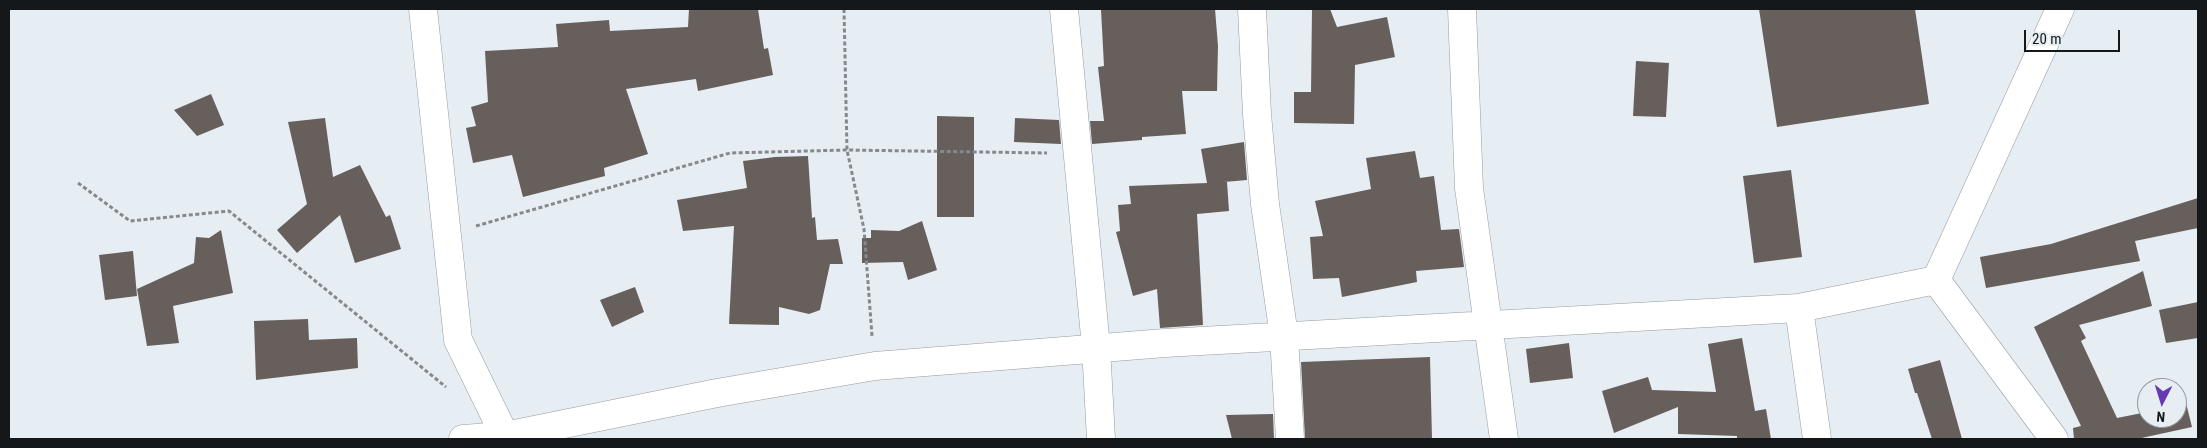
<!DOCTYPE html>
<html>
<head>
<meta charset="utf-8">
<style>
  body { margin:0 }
  #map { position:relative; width:2207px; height:448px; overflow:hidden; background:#e6edf3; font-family:"Roboto Condensed",sans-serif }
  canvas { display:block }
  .frame { position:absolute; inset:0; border:10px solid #15181a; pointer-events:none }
  .north { position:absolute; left:2137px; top:378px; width:50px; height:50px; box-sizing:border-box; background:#e6edf3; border:1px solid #92989c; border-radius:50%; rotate:185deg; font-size:14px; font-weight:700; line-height:20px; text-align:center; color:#15181a }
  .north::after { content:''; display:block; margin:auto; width:18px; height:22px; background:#6439b1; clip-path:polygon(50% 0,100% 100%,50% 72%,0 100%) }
  .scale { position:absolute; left:2024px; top:30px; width:96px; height:22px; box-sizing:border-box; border:2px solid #15181a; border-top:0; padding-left:6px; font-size:15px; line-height:18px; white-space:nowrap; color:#15181a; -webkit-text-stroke:4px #e6edf3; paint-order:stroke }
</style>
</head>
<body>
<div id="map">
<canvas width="2207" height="448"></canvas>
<div class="frame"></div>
<div class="north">N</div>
<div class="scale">20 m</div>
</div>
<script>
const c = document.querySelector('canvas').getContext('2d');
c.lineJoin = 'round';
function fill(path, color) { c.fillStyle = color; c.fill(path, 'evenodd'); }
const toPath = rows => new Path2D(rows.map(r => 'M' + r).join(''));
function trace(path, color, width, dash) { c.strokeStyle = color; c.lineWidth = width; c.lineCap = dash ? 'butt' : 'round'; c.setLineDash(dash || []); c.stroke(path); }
fill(toPath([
  [689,9,758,9,764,49,768,48,773,75,698,91,696,79,626,89,648,154,604,168,605,176,523,197,512,155,473,163,466,128,476,126,471,107,488,102,485,51,558,47,556,24,609,20,610,31,688,27],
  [1131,9,1215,9,1218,46,1217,91,1182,91,1186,134,1142,137,1142,140,1092,144,1090,121,1104,121,1098,67,1104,66,1101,10],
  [1312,9,1330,9,1337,27,1387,17,1395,57,1355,65,1354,124,1294,123,1294,92,1311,92],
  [1759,9,1915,9,1929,104,1777,127],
  [1636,61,1669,63,1666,117,1633,116],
  [211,94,224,125,197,136,174,110],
  [937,116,974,117,974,217,937,217],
  [325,118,333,177,360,165,386,217,390,215,401,249,355,263,340,215,297,253,277,230,307,204,288,122],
  [1015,118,1059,120,1061,144,1014,142],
  [1244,142,1247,180,1224,182,1227,182,1229,211,1197,214,1203,325,1160,328,1157,289,1133,296,1116,232,1120,231,1118,205,1131,204,1129,186,1207,183,1201,149],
  [1415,151,1420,178,1434,176,1441,230,1459,229,1464,267,1416,271,1417,282,1342,297,1339,278,1313,279,1310,237,1323,236,1315,201,1371,189,1366,158],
  [808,156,812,218,815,217,817,240,838,239,843,264,830,264,820,310,809,314,779,307,779,325,729,324,734,226,683,231,677,200,747,188,743,161,775,157],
  [1791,170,1802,257,1754,263,1743,176],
  [2198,198,2198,228,2135,241,2140,261,1986,288,1980,257,2051,244],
  [922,221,937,270,908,280,903,262,862,263,862,238,871,238,871,230,899,231],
  [221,230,233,293,173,306,179,343,147,346,137,289,194,263,196,237,209,238],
  [133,251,137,296,105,300,99,255],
  [2143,271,2152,306,2079,325,2086,338,2081,341,2117,418,2147,412,2147,418,2177,418,2177,405,2186,403,2192,427,2137,439,2074,439,2073,428,2081,426,2034,327],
  [635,287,644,312,612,327,600,300],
  [2198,302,2198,338,2166,343,2159,310],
  [308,319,309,340,357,338,358,368,256,380,254,321],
  [1742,338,1755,411,1766,409,1771,439,1737,439,1737,436,1678,434,1678,407,1614,433,1602,391,1648,377,1652,390,1716,392,1708,344],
  [1569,343,1573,378,1530,383,1526,349],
  [1430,357,1432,439,1305,439,1301,362],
  [1940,360,1962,439,1932,439,1917,393,1915,393,1908,369],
  [1273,414,1274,439,1232,439,1226,415]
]), '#675f5c');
const minor = toPath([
  [423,9,458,340,505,436,509,439],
  [1064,9,1096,347,1101,439],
  [1252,9,1257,114,1265,204,1284,336,1290,439],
  [1462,9,1469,188,1504,439],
  [1936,280,2060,9],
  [1936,280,2054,439],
  [1799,308,1817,439],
  [463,439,505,436,717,393,875,366,1165,343,1799,308,1936,280]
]);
trace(minor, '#959ba1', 29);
trace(toPath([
  [844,9,847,150,864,229,872,336],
  [78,183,130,221,229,211,446,387],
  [476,226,730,153,847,150,1047,153]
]), '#84898d', 3, [4, 2.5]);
trace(minor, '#fff', 28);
</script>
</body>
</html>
